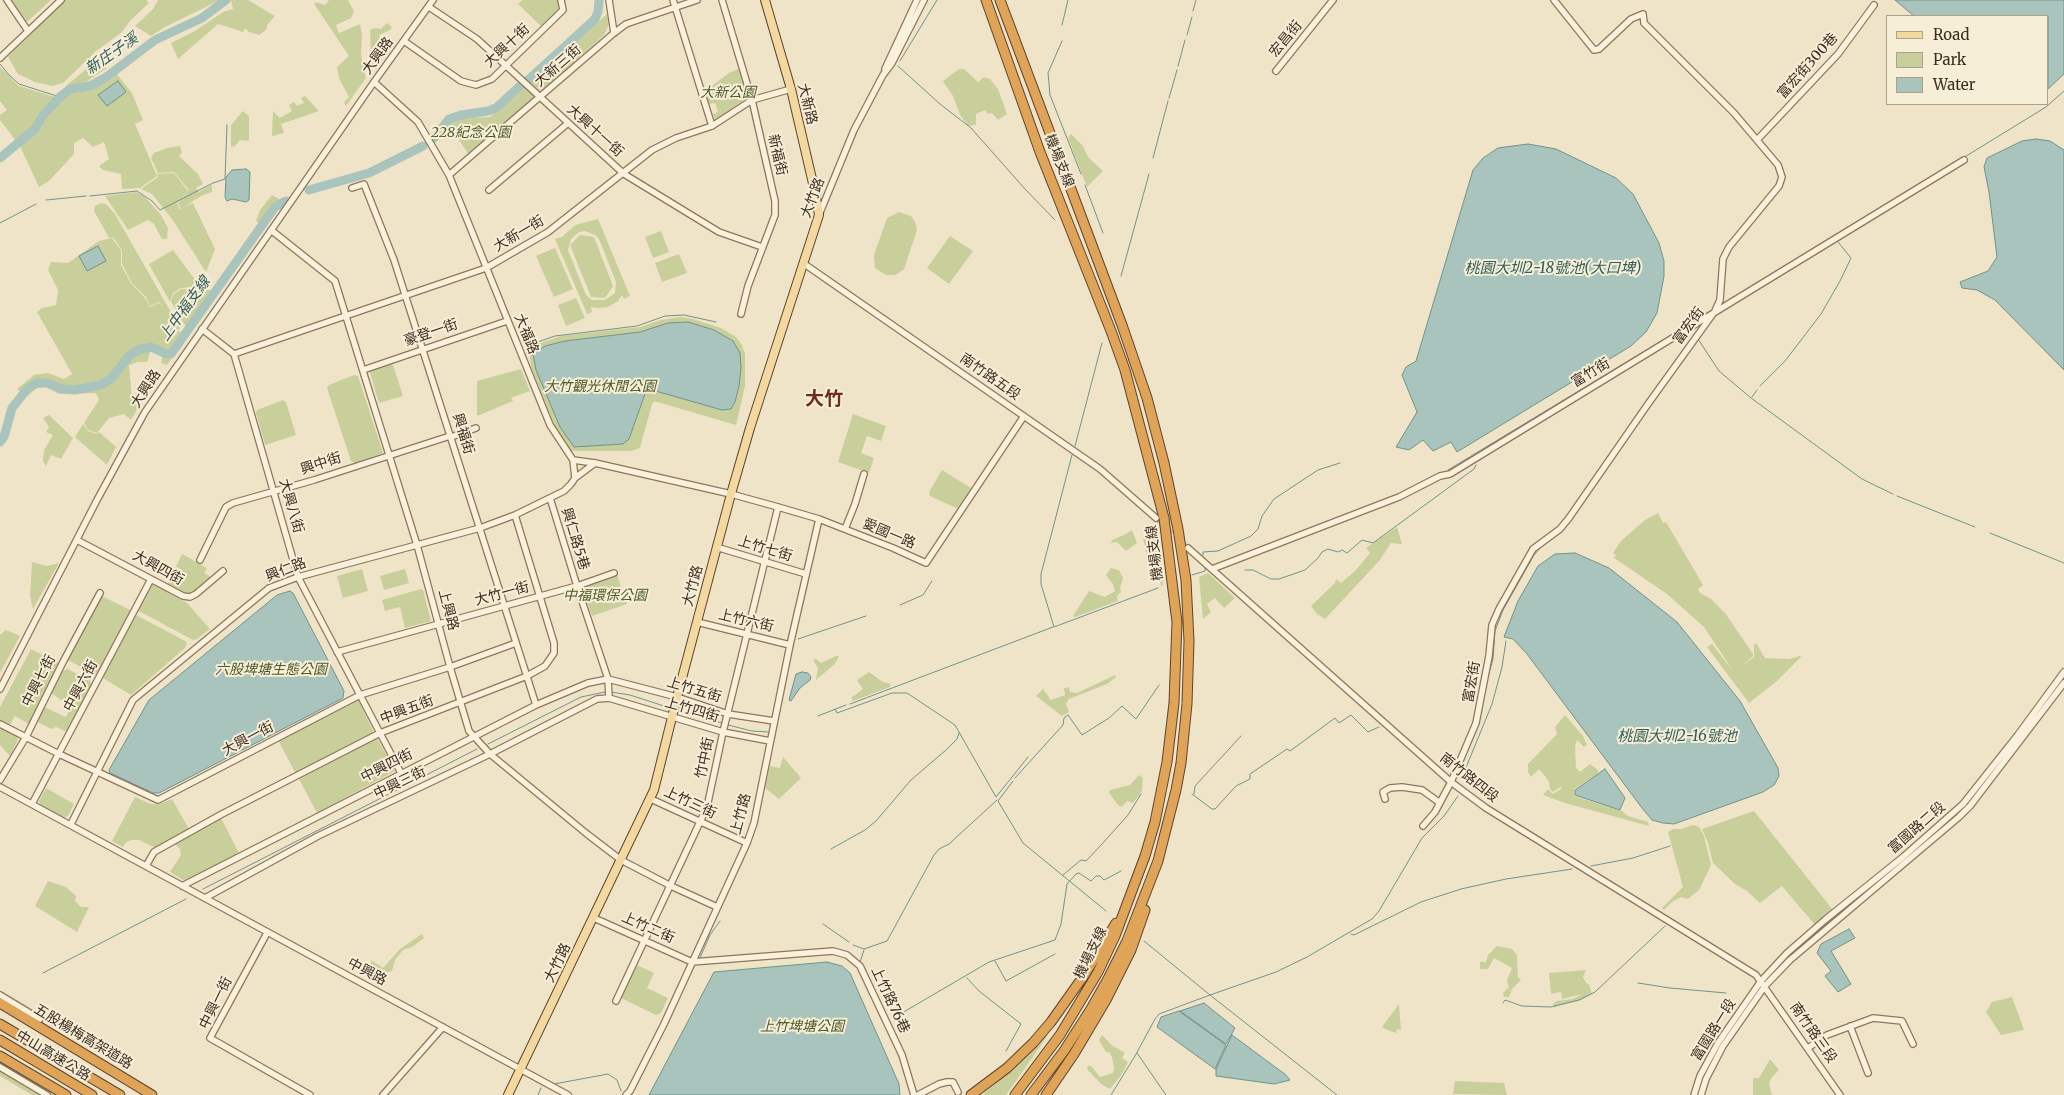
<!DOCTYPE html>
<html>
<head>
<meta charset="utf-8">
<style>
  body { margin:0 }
  #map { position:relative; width:2064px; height:1095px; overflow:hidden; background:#f0e4c8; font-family:Merriweather,serif }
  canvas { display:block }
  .legend { position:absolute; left:1886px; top:15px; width:162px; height:90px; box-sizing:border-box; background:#f7eed8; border:1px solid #ada18e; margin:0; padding:6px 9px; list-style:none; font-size:15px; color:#3d2e20 }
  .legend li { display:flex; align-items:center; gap:10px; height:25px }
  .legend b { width:25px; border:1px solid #ada18e }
</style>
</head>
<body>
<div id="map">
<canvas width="2064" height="1095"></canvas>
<ul class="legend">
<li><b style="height:6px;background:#f3d9a0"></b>Road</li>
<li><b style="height:14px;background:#c9cf9b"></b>Park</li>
<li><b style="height:14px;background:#a9c4bc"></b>Water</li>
</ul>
</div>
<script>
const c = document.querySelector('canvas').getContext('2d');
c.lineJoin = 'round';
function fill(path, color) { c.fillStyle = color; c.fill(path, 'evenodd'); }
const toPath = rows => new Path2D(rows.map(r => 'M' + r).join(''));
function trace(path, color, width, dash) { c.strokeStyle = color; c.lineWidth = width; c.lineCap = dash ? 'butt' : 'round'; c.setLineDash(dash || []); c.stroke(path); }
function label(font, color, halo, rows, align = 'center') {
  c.font = font + ' Merriweather,"Noto Sans TC",serif'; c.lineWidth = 4; c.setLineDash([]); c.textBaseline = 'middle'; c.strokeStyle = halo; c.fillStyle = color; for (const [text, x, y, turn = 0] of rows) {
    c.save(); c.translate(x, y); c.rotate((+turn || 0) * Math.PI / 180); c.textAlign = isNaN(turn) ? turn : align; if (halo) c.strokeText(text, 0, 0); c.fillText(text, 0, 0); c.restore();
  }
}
fill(toPath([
  [11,0,51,0,27,22],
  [65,0,146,0,149,3,130,21,121,33,96,51,63,83,52,86,35,82,18,74,8,57],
  [158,0,220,0,165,27,151,36,135,26,153,9],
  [231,0,248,0,275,16,267,25,267,29,259,35,249,32,245,28,243,32,218,24,178,59,171,43,195,31,223,12,233,9],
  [329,0,348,0,354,11,351,18,336,25,339,33,360,24,362,34,361,55,366,78,346,106,344,102,349,97,339,78,337,67,349,56,314,4,316,2,325,5],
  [522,0,558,0,560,8,541,26,518,4],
  [607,14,609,24,604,35,544,90,539,90,530,82],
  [387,23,392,27,390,30,379,35,386,52,375,69,373,67,371,58,370,30,375,28,381,29],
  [97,60,107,68,86,82,66,88,66,86],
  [0,67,19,86,55,97,41,111,32,128,16,141,0,120,0,115,7,110,0,101],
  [740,68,748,97,715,120,713,114,718,112,715,103,709,104,705,91,729,73],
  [959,69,964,69,978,82,984,77,990,79,998,89,1007,114,998,120,992,113,988,114,985,110,976,114,976,125,968,126,960,115,953,96,943,81],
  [116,73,132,93,143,120,135,124,157,176,140,188,122,189,121,174,103,170,99,166,109,159,104,142,93,147,83,138,74,143,74,154,49,181,39,187,20,146,37,132,47,115,62,99,71,93,92,88],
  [526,87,534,94,534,99,469,155,449,125,460,118,490,117],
  [305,96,319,111,281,124,284,133,272,136,273,111,280,118,292,111,289,105,294,102,297,106,304,103,301,98],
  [243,111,249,116,249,141,240,140,235,146,231,147,231,125],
  [1071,134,1083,146,1088,157,1103,171,1087,187,1068,138],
  [180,146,182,153,179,156,198,174,203,184,196,188,199,192,211,185,212,187,212,192,201,196,181,209,178,203,189,190,174,172,158,173,151,158,154,153,167,148],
  [174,173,188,191,177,203,180,209,193,203,215,249,206,272,172,219,152,194,141,189,158,177,157,174],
  [136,192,145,197,161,215,168,228,167,239,162,239,154,224,148,220,128,230,105,196],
  [272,195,282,201,263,226,256,221,260,210],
  [101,203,106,204,115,214,180,328,176,332,173,330,167,336,169,340,172,339,178,331,181,332,185,339,167,365,161,363,164,351,152,346,147,362,138,362,129,365,132,399,140,404,131,420,124,414,109,418,97,433,88,430,84,423,99,400,96,393,59,394,46,387,37,388,26,397,17,389,34,375,48,373,64,379,72,374,37,312,42,308,56,305,58,290,48,270,51,262,68,263,99,241,112,238,121,250,121,265,131,283,145,298,150,307,159,303,164,307,159,302,150,306,146,297,132,283,122,264,122,250,113,237,109,238,94,211,95,206],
  [899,212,911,216,915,222,917,230,904,269,896,275,886,275,875,268,874,255,887,218],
  [598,219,630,296,624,299,622,295,618,301,608,307,598,308,591,307,592,312,587,314,555,239,562,237,575,225],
  [585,231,595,235,599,239,616,282,615,293,605,300,592,300,586,295,568,250,571,239,579,232],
  [661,231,669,252,653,258,645,237],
  [580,235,594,237,613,286,605,298,591,297,570,245],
  [950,236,973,251,949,284,927,268],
  [555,248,573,289,554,297,536,256],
  [173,250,201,288,196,291,193,287,181,288,173,293,170,302,149,264],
  [679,254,687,273,662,282,655,263],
  [202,288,214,291,187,329,171,302,173,295,181,289,191,289,195,292],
  [576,298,585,318,566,326,558,305],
  [680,317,693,319,721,328,736,337,742,345,745,354,745,386,736,425,654,401,652,404,640,448,631,451,570,451,556,429,531,366,529,350,532,346,561,336,640,327,661,320],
  [390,363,393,365,403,396,379,403,370,373,371,370],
  [521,369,530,391,511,398,513,401,477,416,477,381],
  [354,375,358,376,383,453,355,463,351,461,327,388,329,385],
  [283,400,286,402,296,435,265,445,256,413,257,410],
  [853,414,886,426,881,441,867,436,861,453,874,458,869,473,838,462],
  [49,415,73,438,61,459,51,455,46,466,43,461,44,450,53,435,46,432,49,427,43,418],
  [83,424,88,431,97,434,99,432,116,447,107,465,75,437],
  [942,470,971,488,958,509,930,496,929,492],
  [1658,513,1663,523,1666,522,1703,585,1698,589,1700,593,1711,599,1725,613,1753,654,1753,656,1742,666,1754,657,1754,645,1756,643,1765,658,1789,659,1800,656,1801,657,1777,681,1749,703,1707,647,1712,644,1734,672,1704,627,1667,594,1614,558,1616,555,1613,553,1621,541,1645,520],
  [1154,525,1157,528,1163,585,1161,586,1158,574,1146,552,1143,539],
  [1397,527,1402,544,1391,543,1380,560,1325,619,1317,614,1311,606,1335,583,1336,579,1341,583,1356,570,1370,553,1366,548],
  [1132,530,1137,543,1126,551,1117,542,1111,543,1112,540,1124,535],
  [182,554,207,568,204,573,211,577,192,594,187,595,167,585],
  [32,562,47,566,59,563,33,609,30,596],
  [1111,568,1119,570,1123,578,1120,588,1121,592,1117,596,1118,601,1075,617,1073,616,1089,591,1105,597,1115,591,1113,584,1106,575],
  [362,569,368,591,343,598,337,576],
  [405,569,409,583,384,590,380,576],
  [1208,573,1235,598,1224,608,1215,598,1207,604,1211,612,1203,619,1199,577],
  [617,575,627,604,592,616,582,587],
  [151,583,187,603,210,629,197,639,193,640,137,610],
  [421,589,423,590,431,621,405,628,400,607,385,611,382,600],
  [102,596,132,611,97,676,68,660],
  [136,615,187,642,185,648,131,695,103,678],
  [6,630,20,636,0,673,0,635],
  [31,649,60,664,29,724,15,716,9,726,0,722,0,707],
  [836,656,839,656,835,664,816,680,818,668,813,660,816,659,821,663],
  [68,669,90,681,93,686,67,732,56,727,51,729,36,721,44,707,66,717,71,707,51,693,63,671],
  [869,672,883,682,891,684,890,687,853,701,851,698,863,689,857,680],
  [1115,675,1116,677,1107,684,1069,699,1066,704,1069,712,1062,716,1036,696,1043,689,1051,700,1065,695,1064,688,1069,687,1070,692,1077,693],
  [358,699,374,733,296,774,278,740],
  [1565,715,1583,736,1587,745,1584,747,1577,740,1575,746,1576,768,1580,772,1590,764,1598,770,1598,773,1574,789,1574,796,1622,811,1628,816,1648,822,1649,826,1565,803,1543,795,1548,789,1553,794,1561,789,1562,786,1553,792,1550,789,1549,782,1545,776,1539,769,1531,777,1528,772,1528,764,1557,734,1555,727],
  [0,726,16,735,18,740,10,756,0,745],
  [377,738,395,771,317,813,299,779],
  [783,757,801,778,779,799,765,788,770,766,780,768],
  [1139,775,1143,778,1142,791,1133,803,1127,801,1122,807,1118,805,1109,793,1110,790,1130,785],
  [46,788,74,804,68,816,63,818,41,807,39,801],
  [135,797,151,804,160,804,172,799,189,829,155,848,139,840,132,840,126,842,123,847,112,841],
  [1754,811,1833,910,1815,925,1782,886,1760,903,1747,891,1735,884,1713,863,1708,843,1702,829],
  [221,818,239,853,185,881,170,872,181,855,180,849,175,844],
  [1693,825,1699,827,1704,836,1711,865,1699,890,1688,899,1681,897,1672,902,1664,910,1662,908,1683,887,1668,832,1673,829,1681,829],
  [48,881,66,887,76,896,75,901,81,907,89,907,77,932,35,906],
  [422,934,424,938,412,947,403,950,395,960,392,971,383,973,374,982,372,980,371,960,383,968,400,949],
  [1497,946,1512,949,1517,955,1518,977,1521,980,1512,989,1509,997,1504,997,1503,993,1509,987,1507,980,1512,968,1494,958,1488,969,1480,969,1480,962,1486,962,1488,955],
  [637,965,654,973,647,988,668,998,661,1013,656,1015,623,999,622,996],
  [1586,970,1583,977,1586,983,1589,984,1592,994,1579,1001,1553,1007,1553,1004,1557,1001,1573,999,1582,994,1562,999,1561,992,1551,994,1549,973],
  [2012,997,2024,1030,2001,1035,1986,1012,1992,1002],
  [1399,1004,1401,1030,1397,1029,1396,1033,1385,1029,1382,1027],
  [1046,1035,1047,1037,1006,1095,982,1095,1009,1072],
  [1102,1035,1113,1046,1125,1053,1122,1058,1128,1062,1122,1074,1110,1089,1101,1084,1087,1069,1088,1066,1091,1066,1100,1077,1113,1073,1114,1069,1112,1057,1109,1052,1106,1052,1099,1040],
  [1770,1059,1779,1070,1772,1077,1769,1083,1772,1095,1753,1095,1753,1078,1759,1078],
  [0,1062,56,1095,32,1095,0,1076],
  [1455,1081,1504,1083,1507,1095,1453,1094]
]), '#c9cf9b');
const water = toPath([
  [1895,0,2064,0,2064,74,2048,89,2048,16,1914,16,1895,0],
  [118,81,126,92,107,106,98,95,118,81],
  [2036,139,2050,141,2064,150,2064,370,1995,300,1977,290,1962,288,1960,282,1988,271,1997,257,1989,192,1984,167,1987,158,2022,141,2036,139],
  [1528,144,1556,149,1616,178,1633,194,1659,243,1664,261,1664,276,1657,313,1646,332,1631,346,1457,452,1451,442,1433,451,1423,440,1409,450,1396,447,1417,412,1402,375,1406,367,1416,361,1473,170,1483,158,1498,148,1528,144],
  [246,169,250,172,249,200,246,202,232,199,227,201,225,197,226,177,232,170,246,169],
  [98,246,106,261,87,271,79,256,98,246],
  [688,322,714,330,733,341,740,353,741,368,739,386,735,402,731,409,722,410,652,390,646,391,629,439,623,444,574,447,560,427,536,370,533,354,545,346,565,341,640,332,668,323,688,322],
  [1575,553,1609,568,1677,622,1740,701,1778,768,1779,776,1774,785,1763,792,1674,824,1663,823,1652,820,1642,808,1527,654,1513,639,1504,637,1518,601,1538,566,1555,554,1575,553],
  [290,591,293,593,344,691,343,698,159,793,153,793,110,773,109,770,149,700,277,595,290,591],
  [802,672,808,673,811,677,810,680,800,688,791,701,789,700,796,674,802,672],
  [1605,769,1625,798,1620,810,1575,795,1575,790,1605,769],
  [1849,929,1855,938,1831,951,1851,984,1838,992,1825,976,1831,971,1817,953,1821,944,1849,929],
  [827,962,842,966,850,973,899,1084,900,1095,649,1095,714,972,827,962],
  [1204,1003,1235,1028,1226,1044,1180,1011,1204,1003],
  [1179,1011,1226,1045,1215,1069,1157,1027,1161,1017,1179,1011],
  [1232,1035,1286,1075,1290,1080,1274,1084,1216,1076,1216,1069,1232,1035]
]);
fill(water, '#a9c4bc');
trace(water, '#6f938a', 1);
trace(toPath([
  [1193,11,1196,0],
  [1062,25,1068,0],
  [1187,35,1192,17],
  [1062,41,1048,73,1050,95,1081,174],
  [900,61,937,0],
  [0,64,8,74,19,84,60,97],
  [898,66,940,104,971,128,1025,189,1055,220],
  [1178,66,1185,40],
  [1169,98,1177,70],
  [1153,158,1168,101],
  [1963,158,2046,107,2064,91],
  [1085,185,1103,233],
  [90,196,137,191,152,201,160,210,213,183,225,179,227,125],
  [46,200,86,196],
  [0,223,36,204],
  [1121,276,1149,174],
  [1698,339,1719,371,1751,398,1862,479,1893,494],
  [527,354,528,348,532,344,555,336,637,326,665,316,684,315,716,322],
  [1760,386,1785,361,1821,314,1840,281,1851,258,1838,242],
  [1752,397,1757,390],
  [1075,446,1102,343],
  [1072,455,1041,574,1041,584,1054,627,1158,588],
  [1448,470,1663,340],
  [1897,496,1975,527],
  [1990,533,2064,563],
  [1203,555,1203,552,1218,551,1251,536,1258,529,1262,516,1274,499,1318,470,1340,463],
  [1245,570,1253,570,1271,579,1279,579,1305,570,1318,558,1322,552,1328,549,1338,552,1342,550,1347,553,1362,540,1373,543,1474,469,1476,465],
  [1192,575,1205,571,1205,567],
  [900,605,923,595,932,581],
  [798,639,866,616],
  [1488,677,1493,659,1495,631,1503,610,1534,555,1542,546],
  [611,692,630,695,667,707],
  [850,704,1053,627],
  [835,709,837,713,892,693,907,693,955,725,996,797,1028,757],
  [681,711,722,723],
  [818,716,846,705],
  [728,725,752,731,768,732],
  [488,744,581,697,605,692],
  [1015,778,1063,725,1064,718,1068,715,1082,735,1109,718,1122,706,1136,719,1159,685],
  [1013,781,998,801,1023,843,1106,911],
  [1466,783,1468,780,1465,770,1492,704,1502,667,1506,641],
  [1192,794,1212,809,1215,809,1236,786,1250,779,1250,774,1287,749,1290,751,1335,718,1339,723,1351,715,1368,732,1379,727],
  [1194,794,1195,786,1241,736],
  [831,849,865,830,876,821,911,780,946,750,957,739,959,733],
  [1591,866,1633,858,1670,846],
  [1063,875,1081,860,1086,861,1102,844,1128,815,1141,794],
  [203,889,477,749],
  [823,924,849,942],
  [1351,934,1354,935,1421,902,1461,889,1506,879,1572,869],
  [1144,941,1210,995,1276,972,1307,957,1372,919,1379,911,1422,838,1444,816,1458,796],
  [853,945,864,949,887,941,934,855,939,849,949,844,997,800],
  [850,954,860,962,864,950],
  [723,957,824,949],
  [700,958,710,935,720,921],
  [995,961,1006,981,1055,954],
  [863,967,880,1001],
  [43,973,186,899],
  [967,978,979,991,1021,1024,1006,1051],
  [1638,983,1670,988,1726,993],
  [1503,1003,1505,1000,1522,1006,1551,1007,1579,1000,1595,992,1665,926],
  [902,1013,989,962,1055,940,1061,924,1067,884,1076,874,1079,873,1091,881,1096,876,1100,876,1104,880,1121,871],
  [1137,1053,1166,1095],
  [908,1064,915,1089],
  [554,1084,608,1074,617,1080,621,1091],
  [538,1095,541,1088],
  [1111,1095,1135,1056,1155,1019,1159,1014,1210,995,1337,1095]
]), '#6f938a', 1);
trace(toPath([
  [527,81,595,19,598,12,599,0],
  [434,138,449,119,461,115,488,111,496,108,521,85],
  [0,158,35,129,44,114,60,97,70,89,90,86,105,78,155,40,202,18,226,0],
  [309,190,369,173,423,146],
  [0,442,4,437,12,408,28,388,37,383,47,383,62,389,75,390,100,385,111,379,129,356,138,350,151,347,166,354,171,354,275,207,286,201]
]), '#a9c4bc', 9);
trace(toPath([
  [1156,518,1188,548]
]), '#ccc0a6', 5.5, [5.5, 3]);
const minor = toPath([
  [7,0,28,31],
  [609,0,614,33],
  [673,0,712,126],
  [722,0,752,100,775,201,775,215,748,286,741,314],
  [429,7,477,39,624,174,719,232,762,247],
  [404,41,461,81,476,85,492,79,563,10,561,0],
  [0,58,61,0],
  [885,69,917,0],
  [1276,71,1333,0],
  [374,82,418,122,449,175,550,425,573,460,595,463,731,494,778,507,819,519,893,548,926,563,1024,416],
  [1757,140,1838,54,1874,5],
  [449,175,614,33,626,24,697,0],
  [352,188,364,184,394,260,536,705],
  [489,190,567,124],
  [819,215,854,130,883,75,892,63,924,0],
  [271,230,335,281,417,545,450,667,469,731,490,754,587,834,621,860,671,886,717,907],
  [803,263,1100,469,1156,518],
  [202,329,234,354,298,577,401,773],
  [234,354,486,268,548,232,652,150,676,138,712,126,752,100,791,89],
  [363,370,507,321],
  [451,437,476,428],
  [575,478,595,463],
  [550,498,577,586,608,679,609,698],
  [845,529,855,504,864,474],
  [77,540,183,596,190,597,196,594,223,571],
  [716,547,806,574],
  [1188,548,1451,782,1486,808,1756,975,1840,1095],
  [200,560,226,507,233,503,314,480,450,436],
  [1212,569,1399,497,1440,476,1450,474,1964,160],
  [697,622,790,645],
  [337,652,577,586,614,573],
  [0,689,97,500,145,412,374,82,433,0],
  [0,724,59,754,158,800,360,695,450,667,516,643],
  [0,780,26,737,63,662,100,593],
  [0,787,568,1095],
  [651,799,747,843],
  [1385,799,1383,792,1390,788,1402,787,1422,790,1440,803],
  [32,804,151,579],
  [71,824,133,700,269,588,298,577,480,528,515,515,564,491,571,484,575,478,573,460],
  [1423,826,1435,812,1451,782,1476,723,1489,656,1492,625,1499,609,1533,549,1560,529,1569,518,1648,404,1715,311,1720,300,1723,259,1729,247,1779,186,1782,177,1778,165,1734,113,1644,23,1643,14,1631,19,1599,49,1594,50,1554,0],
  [146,866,154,852,222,814,380,733,527,676,545,666,554,653,554,643,515,515],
  [182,886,536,705,588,683,608,679,677,697,728,714,774,721],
  [205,898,318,836,490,754,597,699,609,698,723,732,770,741],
  [594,918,692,962,833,951,847,955,860,966,902,1055,914,1095],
  [267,933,210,1038,310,1095],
  [0,995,40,1019],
  [616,1001,707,807,723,732,778,507],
  [1850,1026,1868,1073],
  [1808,1048,1827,1035,1873,1018,1902,1021,1913,1044],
  [0,1067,47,1095],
  [383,1095,443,1027],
  [626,1095,630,1091,664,1024,747,843,754,823,790,645,819,519],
  [918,1095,939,1084,947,1082,953,1082,958,1092],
  [1694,1095,1700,1076,1718,1043,1761,981,1787,953,1826,919,1903,857,1963,804,2017,736,2064,672],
  [1701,1095,1706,1079,1723,1046,1765,986,1790,960,1959,817,1970,806,2064,683]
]);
const major = toPath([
  [508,1095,654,790,677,697,731,494,750,428,819,215,815,192,791,89,765,0]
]);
const highway = toPath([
  [986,0,1040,152,1111,331,1125,370,1164,518,1177,622,1174,703,1167,762,1155,822,1145,856,1115,936,1098,972,1060,1035,1015,1095],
  [1000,0,1122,325,1147,398,1164,463,1178,529,1186,580,1189,641,1187,704,1181,763,1176,790,1158,861,1127,941,1108,979,1091,1009,1064,1051,1031,1095],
  [0,1003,152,1095],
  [0,1024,120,1095],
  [0,1040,92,1095],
  [0,1056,66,1095],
  [971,1095,1007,1068,1033,1043,1051,1022,1085,974,1116,923],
  [1046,1095,1074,1054,1106,1000,1131,950,1145,910]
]);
trace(minor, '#8d765c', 8);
trace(major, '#5b4430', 10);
trace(highway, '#5b4430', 11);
trace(minor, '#faf1dc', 5.5);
trace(major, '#f3d9a0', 8);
trace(highway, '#e0a458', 9);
label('14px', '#3d2e20', '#f7eed8', [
  ["宏昌街",1286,39,-50],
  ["大興十街",507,46,-43],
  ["大興路",378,56,-54],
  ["大新三街",558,66,-41],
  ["富宏街300巷",1808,66,-48],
  ["大新路",807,104,76],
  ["大興十一街",595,131,42],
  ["新福街",777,155,77],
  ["機場支線",1059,161,68],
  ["大竹路",813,198,-69],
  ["大新一街",519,234,-31],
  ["富宏街",1689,326,-54],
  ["豪登一街",431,333,-19],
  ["大福路",526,334,68],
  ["富竹街",1591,373,-31],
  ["南竹路五段",990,377,35],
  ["大興路",146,389,-57],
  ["興福街",463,434,73],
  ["興中街",321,464,-18],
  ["大興八街",291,506,74],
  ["愛國一路",889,534,23],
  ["興仁路5巷",575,539,73],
  ["上竹七街",765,549,17],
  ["機場支線",1155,553,-97],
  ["大興四街",158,568,29],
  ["興仁路",286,570,-21],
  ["大竹路",693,586,-75],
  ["大竹一街",502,594,-15],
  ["上興路",448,610,75],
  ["上竹六街",746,621,13],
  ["中興七街",39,681,-63],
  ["富宏街",1472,682,-80],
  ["中興六街",81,686,-62],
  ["上竹五街",694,690,17],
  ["中興五街",407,710,-21],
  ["上竹四街",692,710,16],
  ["大興一街",248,739,-28],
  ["竹中街",705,758,-78],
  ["中興四街",387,766,-27],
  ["南竹路四段",1469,778,38],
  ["中興三街",400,783,-26],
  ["上竹三街",690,803,25],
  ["上竹路",741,814,-75],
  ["富國路二段",1917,828,-41],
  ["上竹二街",648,928,24],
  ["機場支線",1091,953,-64],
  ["大竹路",558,963,-64],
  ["中興路",367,972,28],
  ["上竹路76巷",890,1000,65],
  ["中興一街",216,1003,-64],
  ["富國路一段",1714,1030,-58],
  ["南竹路三段",1813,1033,55],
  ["五股楊梅高架道路",83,1037,31],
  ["中山高速公路",53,1056,31]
]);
label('italic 14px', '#4d5a26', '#f7eed8', [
  ["大新公園",728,93],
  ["228紀念公園",471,133],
  ["大竹觀光休閒公園",600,387],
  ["中福環保公園",605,596],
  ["六股埤塘生態公園",271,670],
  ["上竹埤塘公園",802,1027]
]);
label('italic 15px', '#2f5d5a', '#f7eed8', [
  ["新庄子溪",112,54,-35],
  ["桃園大圳2-18號池(大口埤)",1553,269],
  ["上中福支線",185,309,-54],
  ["桃園大圳2-16號池",1677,737]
]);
label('bold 19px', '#6b2e1e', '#f7eed8', [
  ["大竹",824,400]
]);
</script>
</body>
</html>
